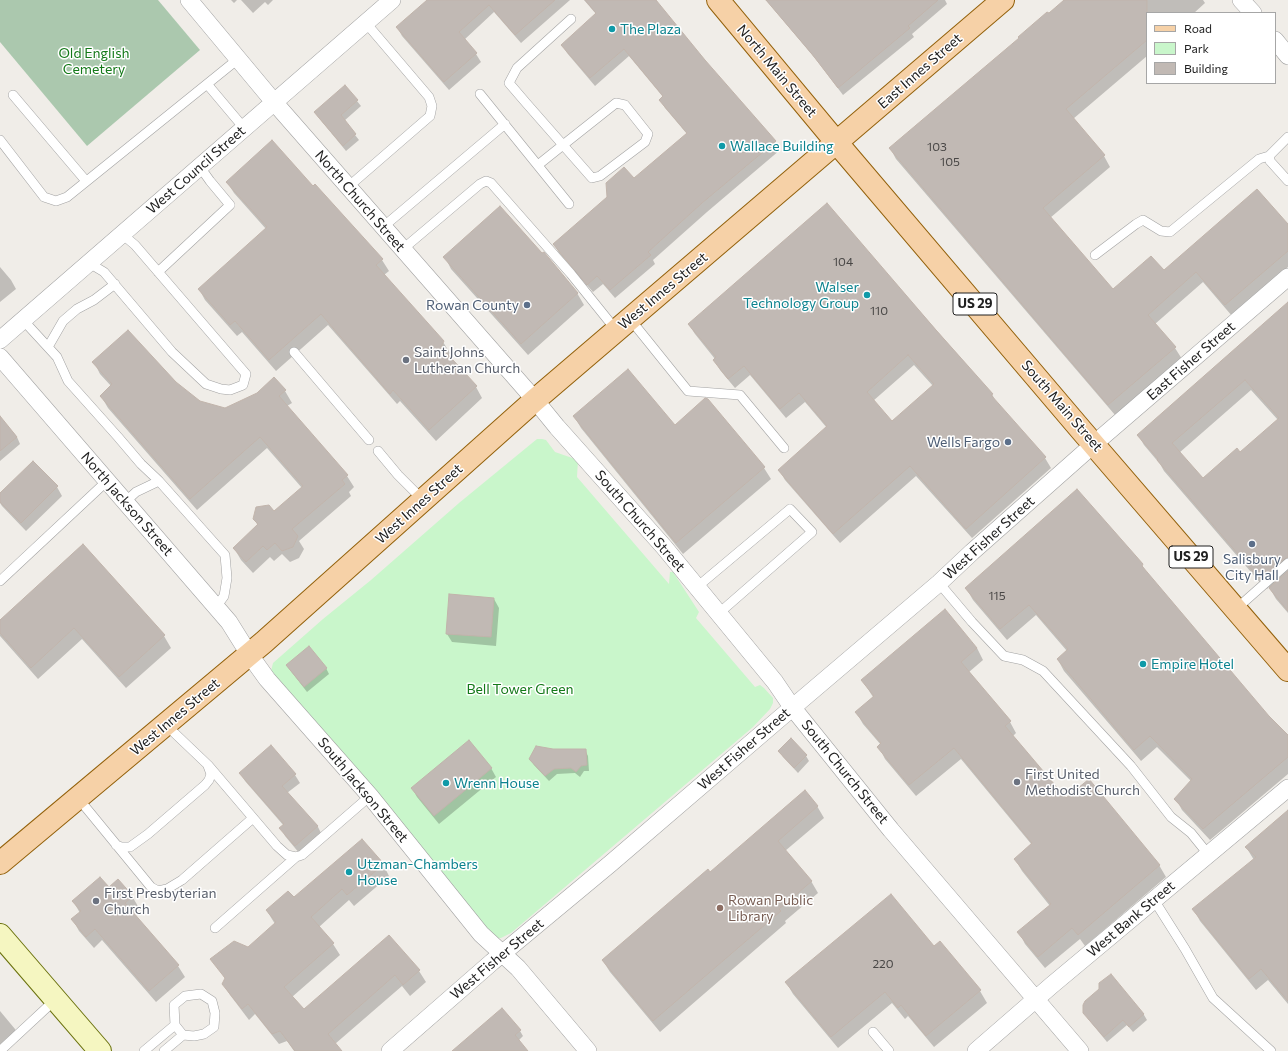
<!DOCTYPE html>
<html>
<head>
<meta charset="utf-8">
<style>
  body { margin:0 }
  #map { position:relative; width:1288px; height:1051px; overflow:hidden; background:#f0ede8; font-family:Commissioner,sans-serif }
  canvas { display:block }
  .legend { position:absolute; left:1146px; top:12px; width:130px; height:72px; box-sizing:border-box; background:#fff; border:1px solid #a6a6a6; margin:0; padding:5px 7px; list-style:none; font-size:12px; color:#212121 }
  .legend li { display:flex; align-items:center; gap:8px; height:20px }
  .legend b { width:20px; border:1px solid #a6a6a6 }
</style>
</head>
<body>
<div id="map">
<canvas width="1288" height="1051"></canvas>
<ul class="legend">
<li><b style="height:5px;background:#f6d1a7"></b>Road</li>
<li><b style="height:11px;background:#c9f6cb"></b>Park</li>
<li><b style="height:11px;background:#c1b9b4"></b>Building</li>
</ul>
</div>
<script>
const c = document.querySelector('canvas').getContext('2d');
c.lineJoin = 'round';
function fill(path, color) { c.fillStyle = color; c.fill(path, 'evenodd'); }
const toPath = rows => new Path2D(rows.map(r => 'M' + r).join(''));
function trace(path, color, width, dash) { c.strokeStyle = color; c.lineWidth = width; c.lineCap = dash ? 'butt' : 'round'; c.setLineDash(dash || []); c.stroke(path); }
function label(font, color, halo, rows, align = 'center') {
  c.font = font + ' Commissioner,sans-serif'; c.lineWidth = 3; c.setLineDash([]); c.textBaseline = 'middle'; c.strokeStyle = halo; c.fillStyle = color; for (const [text, x, y, turn = 0] of rows) {
    c.save(); c.translate(x, y); c.rotate((+turn || 0) * Math.PI / 180); c.textAlign = isNaN(turn) ? turn : align; if (halo) c.strokeText(text, 0, 0); c.fillText(text, 0, 0); c.restore();
  }
}
fill(toPath([
  [0,0,158,0,200,50,87,146,0,42]
]), '#abc8ae');
fill(toPath([
  [537,439,542,439,546,440,555,452,578,460,577,477,669,584,670,572,673,572,699,612,696,618,755,687,760,685,764,688,773,698,773,703,770,709,753,727,511,933,501,938,494,938,271,671,273,663,323,619,371,580,459,503]
]), '#c9f6cb');
fill(toPath([
  [231,0,237,0,234,3],
  [241,0,273,0,268,5,265,2,253,13],
  [429,0,570,0,521,43,494,12,464,40,476,54,481,62,449,90,402,36,397,27],
  [584,0,655,0,704,61,775,142,780,150,707,212,653,260,655,264,615,298,603,284,593,292,559,253,554,244,634,180,687,134,665,108,660,100,663,97,629,56,595,86,567,53,562,45,596,14],
  [766,0,945,0,947,4,912,34,914,37,843,95,818,62],
  [1065,0,1203,0,1205,3,1194,13,1147,13,1147,56,1073,119,1104,156,1110,167,1050,218,1113,290,1288,226,1288,267,1232,316,1203,282,1155,324,1175,348,1182,359,1115,415,896,159,890,148],
  [345,86,361,106,344,121,359,140,346,151,318,117,315,112],
  [227,182,313,187,382,260,389,271,384,275,443,342,450,353,448,356,476,387,482,398,436,441,400,401,397,404,328,325,276,371,242,332,237,336,205,300,199,289,266,229,234,193],
  [827,205,992,394,997,404,1045,458,1051,468,972,538,916,476,840,543,785,480,779,470,827,428,805,402,786,418,750,375,735,388,720,370,714,360,715,359,695,334,689,325],
  [914,365,933,386,892,422,873,401],
  [445,257,577,293,584,305,528,355,451,269],
  [0,267,11,280,16,289,0,302],
  [1288,304,1288,613,1276,599,1269,587,1267,589,1264,585,1263,586,1164,471,1160,464,1144,445,1138,435],
  [1251,390,1278,420,1240,453,1203,480,1179,453],
  [94,362,176,383,200,402,225,410,285,391,292,403,287,406,347,476,354,487,349,492,351,496,299,541,304,549,299,558,290,562,282,554,274,561,270,557,253,573,241,560,234,548,258,526,254,519,274,512,302,488,267,448,197,510,108,408,101,396,111,386,100,374],
  [574,416,675,426,764,468,771,479,683,554,581,428],
  [0,417,17,437,20,444,0,461],
  [33,462,57,487,62,496,26,531,2,506,0,503,0,494],
  [83,546,164,636,171,648,126,688,82,639,38,679,0,636,0,621],
  [1142,565,1147,573,1268,717,1288,736,1288,774,1210,840,1182,810,1176,799,1191,781,1157,747,1141,761,1064,671,1058,660,1067,651,1036,615,1007,640,973,600,966,588],
  [494,599,499,608,496,646,452,642,447,634],
  [977,648,983,660,969,672,1010,722,1016,733,1013,736,1066,799,1159,865,1166,877,1085,946,1080,939,1045,968,1025,944,1019,932,1050,906,1022,871,1015,859,1032,845,961,759,916,796,885,759,879,747,881,745,863,724,856,712,873,697,862,680],
  [287,666,326,668,329,674,307,692],
  [271,747,295,775,300,783,287,793,318,827,322,835,300,854,285,836,281,828,284,826,245,781,240,773],
  [553,750,585,750,588,756,589,771,584,771,580,777,575,773,557,774,549,781,534,765,530,759],
  [779,751,806,756,809,761,798,773,783,757],
  [491,768,496,777,439,824,417,797,412,788],
  [817,806,824,818,785,851,811,881,818,893,785,921,786,923,660,1032,610,972,603,961,710,873],
  [1288,812,1288,1004,1268,980,1256,990,1200,921,1194,910,1254,860,1246,847],
  [383,864,389,876,354,906,349,900,319,927,333,944,340,955,292,997,304,1011,389,936,419,971,426,982,410,996,402,986,335,1044,339,1051,294,1051,287,1041,279,1044,255,1014,249,1020,230,995,223,984,226,980,212,959,248,948,275,924,267,911],
  [109,888,132,896,139,908,133,914,178,966,185,977,156,1002,102,940,94,948,79,931,73,920,80,913,73,901],
  [940,942,980,991,987,1003,934,1047,908,1016,905,1019,892,1003,838,1048,793,994,786,982,934,948],
  [1111,976,1144,1015,1147,1020,1133,1032,1127,1025,1107,1042,1088,1019,1084,1012],
  [0,1011,15,1029,20,1038,0,1051],
  [520,1031,523,1036,518,1041,527,1051,454,1051]
]), '#0003');
const building = toPath([
  [427,0,555,0,515,35,489,5,459,32,477,53,444,82,396,27,427,0],
  [585,0,656,0,705,60,776,141,702,203,648,252,651,255,610,290,597,276,587,285,553,244,607,197,606,183,624,167,634,178,687,133,659,100,663,96,624,49,590,78,561,45,596,13,585,0],
  [766,0,938,0,908,26,910,28,838,88,812,54,766,0],
  [1064,0,1147,0,1147,40,1066,109,1105,155,1043,208,1113,289,1151,256,1164,270,1257,189,1288,224,1288,251,1225,305,1196,272,1148,315,1176,347,1108,405,889,148,1019,38,1018,37,1047,12,1049,13,1064,0],
  [345,85,358,100,341,115,356,134,343,146,314,112,345,85],
  [272,140,313,186,315,184,383,259,376,265,444,341,441,347,477,386,429,430,393,390,390,394,321,314,269,360,235,321,230,325,198,289,267,227,226,182,272,140],
  [827,203,936,330,993,394,991,395,1046,457,966,529,910,466,833,534,778,470,827,426,799,393,780,409,744,366,728,379,713,360,716,357,688,324,827,203],
  [908,355,934,384,892,421,867,392,908,355],
  [500,206,542,253,544,252,578,293,521,344,443,257,500,206],
  [1288,302,1288,557,1284,559,1261,579,1258,575,1257,576,1157,460,1158,459,1137,435,1288,302],
  [1245,380,1279,418,1240,452,1237,448,1203,478,1172,443,1245,380],
  [128,330,176,382,200,401,225,408,257,393,274,377,286,390,279,396,348,475,342,480,345,484,292,529,298,536,293,547,282,551,275,543,267,550,263,546,246,562,233,548,258,524,253,519,256,507,269,505,274,511,303,486,260,437,190,499,100,396,112,384,92,362,128,330],
  [628,369,675,425,705,398,708,399,765,467,676,543,573,416,628,369],
  [0,416,17,437,0,451,0,416],
  [33,461,58,486,21,523,0,502,0,493,33,461],
  [1077,489,1143,564,1142,566,1269,716,1288,735,1288,757,1203,829,1174,799,1192,779,1150,736,1134,750,1057,659,1068,649,1029,605,1000,629,965,588,1077,489],
  [83,544,165,635,119,677,74,628,31,668,0,633,0,620,83,544],
  [1288,571,1288,611,1269,588,1288,571],
  [449,594,494,598,491,637,446,634,449,594],
  [945,609,977,648,961,662,1011,721,1005,726,1033,759,1066,798,1089,779,1160,865,1078,935,1072,928,1038,957,1017,932,1051,904,1014,859,1032,843,954,748,909,785,877,747,881,743,855,712,874,696,861,680,945,609],
  [309,646,327,668,304,687,286,665,309,646],
  [791,738,807,755,794,768,778,751,791,738],
  [469,740,492,768,434,816,411,788,469,740],
  [271,745,296,774,282,786,318,826,295,846,279,828,284,824,239,773,271,745],
  [536,746,553,749,586,749,587,765,581,766,576,772,571,768,554,769,545,776,529,759,536,746],
  [805,790,818,806,778,841,812,881,779,909,781,911,653,1021,602,960,708,869,710,872,805,790],
  [1288,810,1288,1001,1261,969,1249,979,1192,909,1256,857,1245,847,1288,810],
  [362,839,384,864,347,895,342,889,311,917,334,943,284,987,304,1009,389,935,420,970,403,985,395,975,328,1034,342,1051,295,1051,280,1031,272,1034,248,1004,242,1009,222,984,225,978,210,959,234,941,248,947,276,922,266,910,288,891,294,897,362,839],
  [100,877,109,887,118,879,133,896,125,903,179,965,149,991,95,929,86,937,71,919,81,911,72,901,100,877],
  [891,894,934,946,940,941,981,990,926,1036,901,1005,898,1008,885,992,831,1037,785,982,891,894],
  [1111,974,1144,1014,1129,1027,1123,1020,1104,1037,1083,1013,1083,1005,1085,1001,1099,989,1099,983,1111,974],
  [502,1008,521,1030,515,1035,528,1051,452,1051,502,1008]
]);
fill(building, '#c1b9b4');
trace(building, '#c1b4ab', 1);
const lane = toPath([
  [207,84,244,128],
  [480,94,569,204],
  [13,95,86,181],
  [1288,137,1269,156,1270,161,1288,181],
  [0,140,44,197,56,201,67,197,238,59],
  [538,165,563,145,616,103,625,105,648,134,645,142,600,176,592,178,563,145,527,104,509,83,517,68,571,19],
  [348,187,430,116,432,106,429,97,366,23],
  [383,227,505,124],
  [403,249,480,184,486,181,491,183,571,274,616,330],
  [1095,255,1136,224,1143,220,1161,231,1170,232,1259,159,1269,156],
  [89,263,104,272,172,352,206,384,221,389,230,390,243,385,246,374,135,245,122,234],
  [158,272,230,205,210,181,200,167],
  [630,319,688,391,740,395,784,448],
  [23,320,57,357,68,381,118,437,141,464,159,481],
  [48,347,63,321,77,309,94,300,115,284],
  [294,352,369,440],
  [378,451,398,475,423,500],
  [125,502,136,492,159,481,225,555,227,578,224,596,216,607],
  [0,581,107,481],
  [939,583,972,622,1004,656,1023,660,1043,671,1131,766,1171,817,1191,833,1208,854],
  [697,587,790,509,812,532,718,614],
  [1236,609,1288,563],
  [166,725,208,765,277,846,287,855,296,857,302,855,370,796],
  [78,798,151,887,158,891,167,889,182,880,253,818],
  [116,845,121,847,130,847,148,834,205,785,209,780,211,774,208,766],
  [1154,900,1185,949,1213,998,1271,1051],
  [215,928,296,857],
  [873,1032,889,1051],
  [0,1051,56,999],
  [144,1051,175,1025,174,1005,185,996,201,994,212,1001,215,1013,214,1027,204,1034,194,1036,183,1035,175,1025],
  [164,1051,183,1035]
]);
const street = toPath([
  [189,0,274,102,535,400,557,427,664,547,775,682,792,707,891,830,1080,1051],
  [1241,0,1253,13],
  [1275,40,1288,56],
  [0,340,392,0],
  [0,357,229,622,249,654,267,679,370,796,481,934,518,968,588,1051],
  [390,1051,492,962,610,864,779,719,939,583,972,552,1094,444,1288,277],
  [976,1051,1052,985,1288,788]
]);
const secondary = toPath([
  [0,935,100,1051]
]);
const primary = toPath([
  [718,0,837,143,1082,431,1288,670],
  [0,863,264,642,535,400,1003,0]
]);
trace(lane, '#a2a2a2', 10);
trace(street, '#a2a2a2', 18);
trace(secondary, '#6b720d', 24);
trace(primary, '#93610b', 24);
trace(lane, '#fff', 9);
trace(street, '#fff', 17);
trace(secondary, '#f5f6c1', 22);
trace(primary, '#f6d1a7', 22);
for (const [x, y, r, color] of [
  [612,29,4,"#0f9aa8"],
  [722,146,4,"#0f9aa8"],
  [867,295,4,"#0f9aa8"],
  [527,305,4,"#5c6f8a"],
  [406,360,4,"#6b7280"],
  [1008,442,4,"#5c6f8a"],
  [1252,544,4,"#5c6f8a"],
  [1143,664,4,"#0f9aa8"],
  [1017,782,4,"#6b7280"],
  [446,783,4,"#0f9aa8"],
  [349,872,4,"#0f9aa8"],
  [96,901,4,"#6b7280"],
  [720,908,4,"#8d6e63"]
]) { const dot = new Path2D(); dot.arc(x, y, r, 0, 2 * Math.PI); c.fillStyle = color; c.fill(dot); trace(dot, '#fff', 1.5); }
label('12px', '#494746', null, [
  ["103",937,147],
  ["105",950,162],
  ["104",843,262],
  ["110",879,311],
  ["115",997,596],
  ["220",883,964]
]);
for (const [x, y, w] of [
  [975,304,44],
  [1191,557,44]
]) { const box = new Path2D(); box.roundRect(x - w / 2, y - 11, w, 22, 3); c.fillStyle = '#fff'; c.fill(box); trace(box, '#212121', 1); }
label('bold 13px', '#212121', null, [
  ["US 29",975,304],
  ["US 29",1191,557]
]);
label('14px', '#0d838f', '#fff', [
  ["The Plaza",620,29],
  ["Wallace Building",730,146],
  ["Walser",859,287,"right"],
  ["Technology Group",859,303,"right"],
  ["Empire Hotel",1151,664],
  ["Wrenn House",454,783],
  ["Utzman-Chambers",357,864],
  ["House",357,880]
], 'left');
label('14px', '#147919', '#fff', [
  ["Old English",94,53],
  ["Cemetery",94,69],
  ["Bell Tower Green",520,689]
]);
label('14px', '#212121', '#fff', [
  ["North Main Street",777,71,50],
  ["East Innes Street",920,71,-41],
  ["West Council Street",196,170,-41],
  ["North Church Street",360,201,49],
  ["West Innes Street",663,291,-40],
  ["East Fisher Street",1191,361,-41],
  ["South Main Street",1062,406,49],
  ["North Jackson Street",127,504,49],
  ["West Innes Street",419,504,-42],
  ["South Church Street",640,521,49],
  ["West Fisher Street",989,538,-42],
  ["West Innes Street",175,717,-40],
  ["West Fisher Street",744,749,-41],
  ["South Church Street",845,772,51],
  ["South Jackson Street",363,790,50],
  ["West Bank Street",1131,919,-40],
  ["West Fisher Street",497,959,-40]
]);
label('14px', '#4e5e75', '#fff', [
  ["Rowan County",519,305],
  ["Wells Fargo",1000,442],
  ["Salisbury",1252,559,"center"],
  ["City Hall",1252,575,"center"]
], 'right');
label('14px', '#5b616d', '#fff', [
  ["Saint Johns",414,352],
  ["Lutheran Church",414,368],
  ["First United",1025,774],
  ["Methodist Church",1025,790],
  ["First Presbyterian",104,893],
  ["Church",104,909]
], 'left');
label('14px', '#785e54', '#fff', [
  ["Rowan Public",728,900],
  ["Library",728,916]
], 'left');
</script>
</body>
</html>
